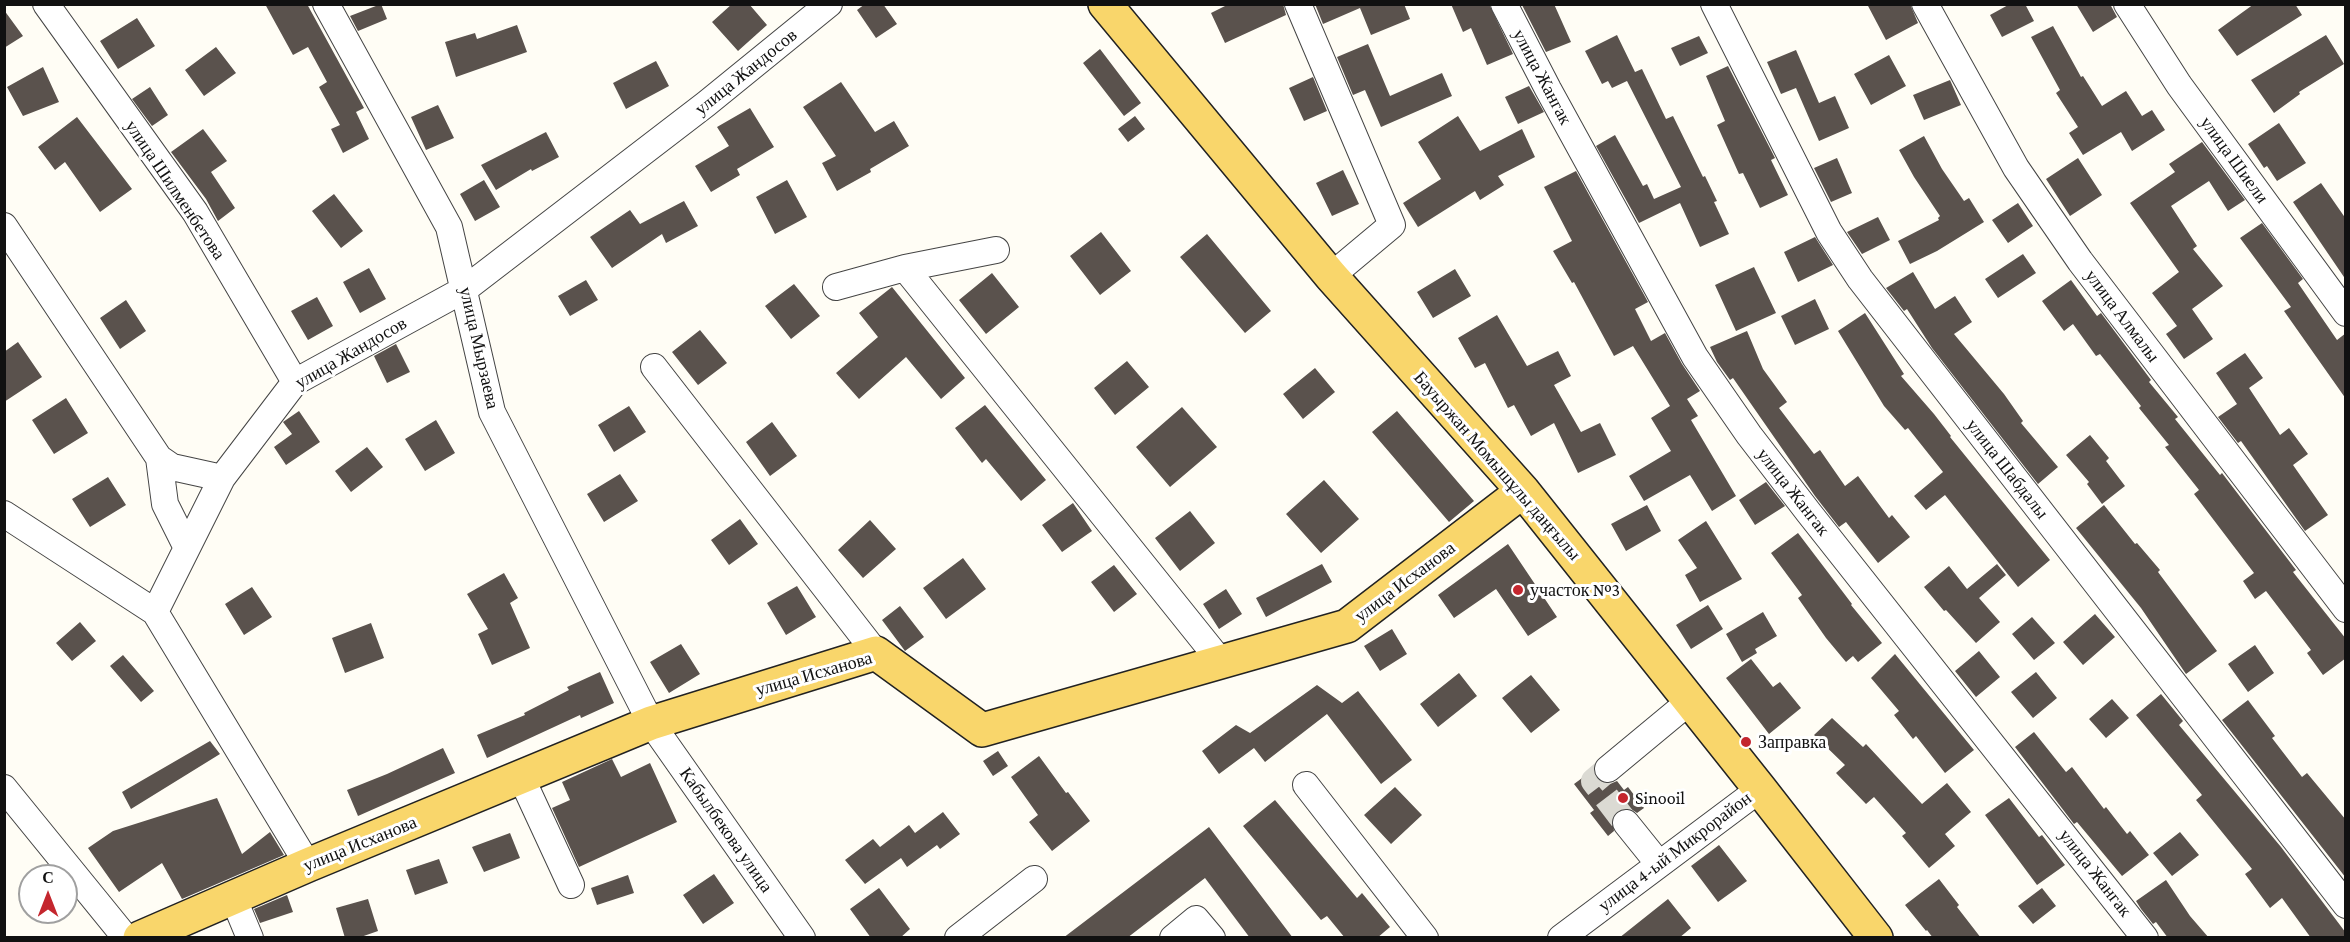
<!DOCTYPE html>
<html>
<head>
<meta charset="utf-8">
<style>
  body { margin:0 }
  #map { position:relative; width:2350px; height:942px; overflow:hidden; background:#fffdf5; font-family:"Crimson Pro",serif }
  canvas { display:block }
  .frame { position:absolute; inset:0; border:6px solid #111; pointer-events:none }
  .north { position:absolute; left:18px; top:864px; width:60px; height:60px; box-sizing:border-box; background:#fff; border:2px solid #a0a0a0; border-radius:50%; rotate:0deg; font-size:16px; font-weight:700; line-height:24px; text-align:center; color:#111 }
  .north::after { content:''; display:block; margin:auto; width:21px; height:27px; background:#c4262e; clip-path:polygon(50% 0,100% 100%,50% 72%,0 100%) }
</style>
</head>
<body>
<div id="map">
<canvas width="2350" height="942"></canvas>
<div class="frame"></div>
<div class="north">С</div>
</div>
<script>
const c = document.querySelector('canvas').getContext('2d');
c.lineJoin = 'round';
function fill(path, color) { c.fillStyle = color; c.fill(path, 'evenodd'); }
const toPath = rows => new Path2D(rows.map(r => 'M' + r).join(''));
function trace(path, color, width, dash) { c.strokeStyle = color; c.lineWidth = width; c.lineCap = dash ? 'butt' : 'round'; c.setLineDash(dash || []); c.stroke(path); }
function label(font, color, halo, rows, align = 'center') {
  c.font = font + ' "Crimson Pro",serif'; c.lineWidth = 6; c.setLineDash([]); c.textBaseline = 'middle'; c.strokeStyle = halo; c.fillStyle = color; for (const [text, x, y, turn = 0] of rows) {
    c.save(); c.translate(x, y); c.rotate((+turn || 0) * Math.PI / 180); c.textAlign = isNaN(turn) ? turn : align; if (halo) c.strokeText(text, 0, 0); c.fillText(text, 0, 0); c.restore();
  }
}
fill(toPath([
  [265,4,307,4,364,108,356,112,369,139,343,153,331,129,340,125,319,87,327,82,308,47,293,55],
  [381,4,387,19,358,31,350,16],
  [732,4,749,4,767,25,738,51,712,22],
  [865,4,883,4,897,24,876,38,857,10],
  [1229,4,1283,4,1286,15,1225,43,1211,13],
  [1315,4,1404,4,1410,19,1371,35,1360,8,1323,24],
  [1451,4,1489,4,1513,54,1487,65,1471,28,1463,32],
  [1554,4,1571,42,1546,52,1522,5],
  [1867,4,1910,4,1918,23,1886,40],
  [2010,4,2025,4,2034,21,2002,37,1990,15],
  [2076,4,2110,4,2117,17,2093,32],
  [2254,4,2295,4,2302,15,2237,56,2218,30],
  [4,10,23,36,4,48],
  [137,18,155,46,118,69,100,41],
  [517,25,527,52,456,77,445,42,475,33,477,39],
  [2053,26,2081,77,2083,76,2102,106,2126,91,2142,116,2152,110,2165,130,2132,151,2121,132,2083,155,2069,133,2078,127,2056,93,2060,90,2031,37],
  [1617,35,1635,72,1642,69,1666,119,1673,116,1703,177,1705,176,1717,201,1714,202,1729,234,1700,247,1680,203,1639,223,1596,146,1615,135,1643,186,1647,184,1654,199,1681,187,1627,81,1612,88,1608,81,1602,84,1585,51],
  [2326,35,2344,64,2299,92,2300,94,2274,113,2251,80],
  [1699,36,1708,53,1680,66,1671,48],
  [1368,44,1390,96,1442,73,1452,96,1381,127,1365,90,1353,95,1337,57],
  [216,47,236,73,204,96,185,70],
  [1100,49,1141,103,1124,116,1083,63],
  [1796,50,1819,103,1835,96,1849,128,1819,141,1796,88,1781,94,1767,62],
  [1889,55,1906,86,1871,105,1854,74],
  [656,61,669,86,626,109,613,83],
  [1728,66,1775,158,1771,160,1788,195,1760,208,1743,173,1739,174,1717,125,1725,121,1706,76],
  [43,67,59,102,23,116,7,87],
  [1313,77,1327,111,1304,121,1289,88],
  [1950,80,1961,105,1924,120,1913,95],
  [841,82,875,132,894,121,909,146,870,169,871,172,837,191,822,163,836,156,803,107],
  [1529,86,1544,112,1518,124,1505,97],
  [150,87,168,115,152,126,132,99],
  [438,105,454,138,426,150,411,117],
  [750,108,774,147,737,169,740,175,711,192,695,166,729,146,717,127],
  [1135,116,1145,129,1128,142,1118,129],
  [1458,116,1480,151,1522,129,1535,157,1498,176,1504,185,1480,200,1475,191,1418,227,1403,203,1441,179,1418,142],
  [77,117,132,189,100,212,65,162,55,170,38,147],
  [2279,123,2306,163,2277,181,2267,166,2264,168,2248,144],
  [203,129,227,161,211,172,235,208,218,221,206,199,171,152],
  [546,132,559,157,532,171,531,169,496,190,481,165],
  [1924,136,1942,169,1964,201,1969,198,1984,222,1937,251,1910,264,1898,241,1939,220,1938,218,1940,216,1914,177,1899,150],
  [2202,142,2245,200,2228,211,2209,181,2171,206,2197,246,2193,249,2223,286,2192,309,2213,339,2184,359,2166,334,2177,326,2152,293,2179,272,2130,203,2175,172,2169,164],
  [1837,158,1852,193,1831,202,1814,168],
  [2078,158,2102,195,2070,216,2046,179],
  [1343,170,1359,204,1332,216,1316,183],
  [1576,171,1648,302,1635,309,1651,341,1665,333,1682,364,1700,391,1687,399,1698,416,1691,420,1736,496,1712,511,1690,475,1644,501,1629,476,1671,451,1651,418,1670,406,1633,346,1614,356,1574,282,1572,283,1553,251,1572,241,1544,187],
  [484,180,500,207,475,221,460,194],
  [787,180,807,217,775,234,756,197],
  [2321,183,2346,219,2346,280,2293,202],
  [334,194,363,231,341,248,312,211],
  [684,201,698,226,666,243,662,234,612,268,590,237,630,210,640,224],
  [2018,203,2033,226,2008,243,1992,220],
  [1878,217,1890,240,1862,254,1847,232],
  [2262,223,2303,279,2298,283,2337,340,2346,333,2346,399,2284,311,2291,307,2240,238],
  [1101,232,1131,271,1100,295,1070,256],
  [1207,234,1271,311,1245,333,1180,257],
  [1815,237,1833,265,1798,282,1784,252],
  [2023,254,2036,273,1998,298,1985,279],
  [1754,267,1776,313,1736,331,1715,285],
  [369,268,386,299,360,313,343,282],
  [1455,269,1471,296,1433,318,1417,292],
  [1913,272,1935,309,1955,296,1972,322,1954,334,2004,394,2023,421,2021,423,2058,467,2038,484,1932,348,1907,309,1904,311,1886,288],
  [992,273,1019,307,986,334,959,300],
  [586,280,598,300,570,316,558,296],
  [2071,280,2097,316,2101,313,2151,380,2149,382,2178,417,2175,419,2220,475,2222,473,2296,570,2293,572,2346,639,2346,658,2323,675,2307,653,2311,650,2266,591,2255,599,2243,581,2254,573,2194,494,2199,490,2165,447,2169,445,2139,408,2141,406,2100,354,2096,356,2073,324,2064,331,2042,301],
  [794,284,820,316,791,339,765,306],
  [892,287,965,378,941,399,906,357,859,399,836,373,878,337,859,313],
  [317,297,333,326,308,340,291,311],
  [1815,299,1829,329,1795,345,1781,316],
  [126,300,146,331,120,349,100,318],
  [1865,313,1904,374,1901,376,1934,414,1951,436,1950,437,2050,560,2018,587,1945,495,1926,510,1914,496,1943,472,1908,428,1905,430,1884,406,1838,331],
  [1497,315,1527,366,1558,351,1571,376,1554,385,1581,432,1600,423,1616,455,1578,473,1554,423,1531,436,1514,405,1508,408,1485,363,1475,368,1458,338],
  [700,330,727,363,698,385,672,352],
  [1747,331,1763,369,1787,402,1779,408,1814,454,1820,450,1845,486,1858,476,1889,518,1892,515,1910,537,1878,563,1846,522,1839,527,1815,496,1733,378,1730,380,1717,362,1710,347],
  [18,342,42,377,4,402,4,352],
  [396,344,410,372,387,383,374,356],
  [2245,353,2263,378,2249,388,2280,435,2289,428,2308,454,2293,465,2328,515,2305,531,2241,441,2238,443,2218,417,2237,404,2216,373],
  [1127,361,1149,387,1115,415,1094,388],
  [1315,368,1335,392,1303,419,1283,394],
  [66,398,88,433,54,454,32,420],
  [985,405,1046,480,1021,501,986,459,982,463,955,428],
  [629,406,646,432,614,452,598,425],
  [1182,407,1217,447,1170,487,1136,447],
  [299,411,320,442,286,465,274,447,292,434,283,422],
  [1397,411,1474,501,1449,522,1372,432],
  [436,420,455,453,425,471,405,439],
  [772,422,797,456,770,476,746,442],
  [2090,435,2109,458,2106,461,2125,486,2102,504,2087,484,2089,482,2066,455],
  [367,447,383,467,351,492,335,471],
  [620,474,638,501,604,522,587,494],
  [108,477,126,505,90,527,72,499],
  [1324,480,1359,519,1321,553,1286,514],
  [1766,482,1785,506,1755,525,1739,500],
  [1073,503,1092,531,1062,552,1042,525],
  [1647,505,1661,531,1626,551,1611,524],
  [2104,505,2135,544,2137,543,2160,570,2158,572,2217,651,2186,674,2141,608,2076,528],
  [1190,511,1215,543,1180,571,1155,538],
  [740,519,758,544,729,565,711,540],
  [870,520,896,549,863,578,838,550],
  [1706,521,1742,579,1700,602,1685,575,1697,568,1678,540],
  [1798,533,1852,604,1851,605,1882,643,1858,662,1853,656,1846,662,1826,638,1798,598,1802,595,1771,553],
  [1508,544,1557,617,1528,636,1496,589,1454,618,1438,595],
  [963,558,986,589,946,619,923,588],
  [1322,564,1332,582,1266,617,1256,598],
  [1997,564,2006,575,1979,598,2000,622,1976,643,1946,610,1944,611,1924,587,1949,566,1967,589],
  [1114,565,1137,594,1114,612,1091,582],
  [504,573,518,598,510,603,530,648,492,665,478,634,488,629,467,594],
  [797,586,816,617,786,635,767,603],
  [252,587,272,617,244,635,225,604],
  [1226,589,1242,614,1219,629,1203,604],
  [1708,605,1723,629,1691,649,1676,625],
  [900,606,924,637,905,651,882,620],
  [1763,612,1777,636,1755,649,1757,653,1742,662,1726,634],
  [2095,614,2115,637,2083,665,2063,642],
  [2032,617,2055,643,2034,660,2012,634],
  [80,622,96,641,72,661,56,643],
  [371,623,384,658,345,673,332,638],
  [1392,629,1407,654,1380,671,1364,646],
  [681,644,700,674,669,693,650,662],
  [2255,645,2274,673,2248,692,2228,664],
  [1979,651,2000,677,1976,697,1955,671],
  [1895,654,1974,750,1945,773,1916,736,1913,739,1894,715,1899,711,1871,678],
  [123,655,154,691,141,702,110,666],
  [1751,659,1773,687,1780,682,1801,708,1769,734,1726,678],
  [600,672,614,703,581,718,580,715,487,758,477,735,525,715,524,713,569,690,567,687],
  [2036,672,2057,698,2033,718,2011,692],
  [1459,673,1477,696,1438,727,1420,704],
  [1531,675,1560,710,1531,733,1502,698],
  [1317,685,1342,703,1358,691,1412,760,1381,784,1327,714,1265,762,1254,748,1219,774,1202,751,1236,725,1250,733],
  [2161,694,2183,721,2179,725,2281,847,2346,933,2346,938,2311,938,2282,898,2270,908,2245,874,2252,869,2196,800,2202,795,2136,715],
  [2112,699,2129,718,2106,738,2089,719],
  [2248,700,2275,736,2272,738,2302,777,2307,773,2346,820,2346,878,2222,720],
  [1832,718,1863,747,1866,744,1922,804,1947,783,1971,812,1945,834,1955,846,1929,868,1902,836,1906,833,1874,797,1866,804,1836,773,1845,765,1814,735],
  [2034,732,2066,772,2072,767,2104,809,2106,807,2127,834,2130,831,2149,855,2122,876,2077,822,2074,824,2015,747],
  [210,741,220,754,131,809,122,792],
  [443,748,455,773,358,816,347,790,387,774],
  [998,751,1008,766,993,776,983,761],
  [1039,756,1066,793,1068,792,1090,821,1052,851,1029,822,1038,815,1011,777],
  [612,759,621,777,650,763,677,822,579,867,552,808,570,800,562,782],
  [1593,770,1596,778,1602,783,1610,784,1617,781,1624,790,1628,787,1644,808,1637,813,1631,809,1624,808,1617,811,1612,818,1614,831,1608,836,1590,813,1594,810,1574,784],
  [1395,787,1422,815,1391,844,1364,815],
  [217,798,242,854,270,832,284,855,182,899,162,863,119,892,88,848,113,831],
  [2009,798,2039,837,2042,835,2065,865,2037,885,1985,815],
  [1275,800,1357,898,1362,893,1390,927,1377,938,1345,938,1327,916,1321,920,1243,826],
  [943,812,960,834,940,849,937,845,907,867,901,858,865,884,845,860,873,839,880,847,909,825,915,833],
  [1209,827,1293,938,1250,938,1205,878,1127,938,1063,938],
  [2180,832,2199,855,2172,876,2153,853],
  [510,833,520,858,484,872,472,847],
  [1719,845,1747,881,1718,902,1691,866],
  [439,859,448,883,415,895,406,870],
  [714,874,734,903,703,924,683,895],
  [628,875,634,893,597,905,591,888],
  [1939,879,1959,905,1957,907,1981,938,1933,938,1927,930,1926,931,1905,905],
  [2166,880,2190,916,2209,938,2168,938,2156,922,2153,924,2141,909,2136,901],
  [879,888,910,929,900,938,871,938,850,909],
  [2042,888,2056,906,2033,924,2018,906],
  [287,895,293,912,260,923,254,909],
  [368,899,378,931,358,938,345,938,336,908],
  [1668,899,1691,928,1679,938,1619,938]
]), '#5a524d');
trace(toPath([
  [1608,769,1594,781,1626,823]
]), '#dbdad3', 26, [26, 13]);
const minor = toPath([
  [46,4,195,212,295,382],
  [326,4,449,227,492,412,651,723,802,938],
  [1298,4,1392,225,1331,276],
  [1504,4,1548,89,1695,357,1749,435,1809,513,2145,938],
  [1714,4,1829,232,1860,279,2346,905],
  [1925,4,2016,168,2080,261,2346,609],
  [2127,4,2179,85,2346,313],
  [4,226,159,458,172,467,222,478],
  [905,268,1221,662],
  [836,287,905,268,996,250],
  [654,367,876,653],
  [159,458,165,504,187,548],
  [4,514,155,612],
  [1608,769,1690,701],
  [521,777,571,885],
  [1306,785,1425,938],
  [4,788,126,938],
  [1626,823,1659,864],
  [308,865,155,612,222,478,295,382,465,289,706,104,829,4],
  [233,897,250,938],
  [958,938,1034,879],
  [1173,938,1196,919,1212,938],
  [1561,938,1760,789]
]);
const major = toPath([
  [1105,4,1331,276,1523,491,1760,789,1876,938],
  [140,938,308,865,651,723,876,653,982,730,1347,626,1523,491]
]);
trace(minor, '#444', 28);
trace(major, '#222', 36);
trace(minor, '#fff', 26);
trace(major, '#f9d66b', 33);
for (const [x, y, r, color] of [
  [1518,590,6,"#c4262e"],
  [1746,742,6,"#c4262e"],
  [1623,798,6,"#c4262e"]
]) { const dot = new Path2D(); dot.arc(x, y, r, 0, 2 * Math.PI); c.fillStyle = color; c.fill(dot); trace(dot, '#fff', 2); }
label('18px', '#111', '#fff', [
  ["улица Жандосов",746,72,-39],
  ["улица Жангак",1542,77,62],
  ["улица Шиели",2234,160,54],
  ["улица Шилменбетова",175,190,56],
  ["улица Алмалы",2122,316,53],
  ["улица Мырзаева",479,348,77],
  ["улица Жандосов",351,353,-30],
  ["Бауыржан Момышұлы даңғылы",1497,466,49],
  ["улица Шабдалы",2007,469,52],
  ["улица Жангак",1793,492,52],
  ["улица Исханова",1405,582,-37],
  ["улица Исханова",814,674,-16],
  ["Кабылбекова улица",726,830,55],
  ["улица Исханова",360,844,-22],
  ["улица 4-ый Микрорайон",1675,852,-37],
  ["улица Жангак",2095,873,52]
]);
label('18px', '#111', '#fff', [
  ["участок №3",1530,590],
  ["Заправка",1758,742],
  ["Sinooil",1635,798]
], 'left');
</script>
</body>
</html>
